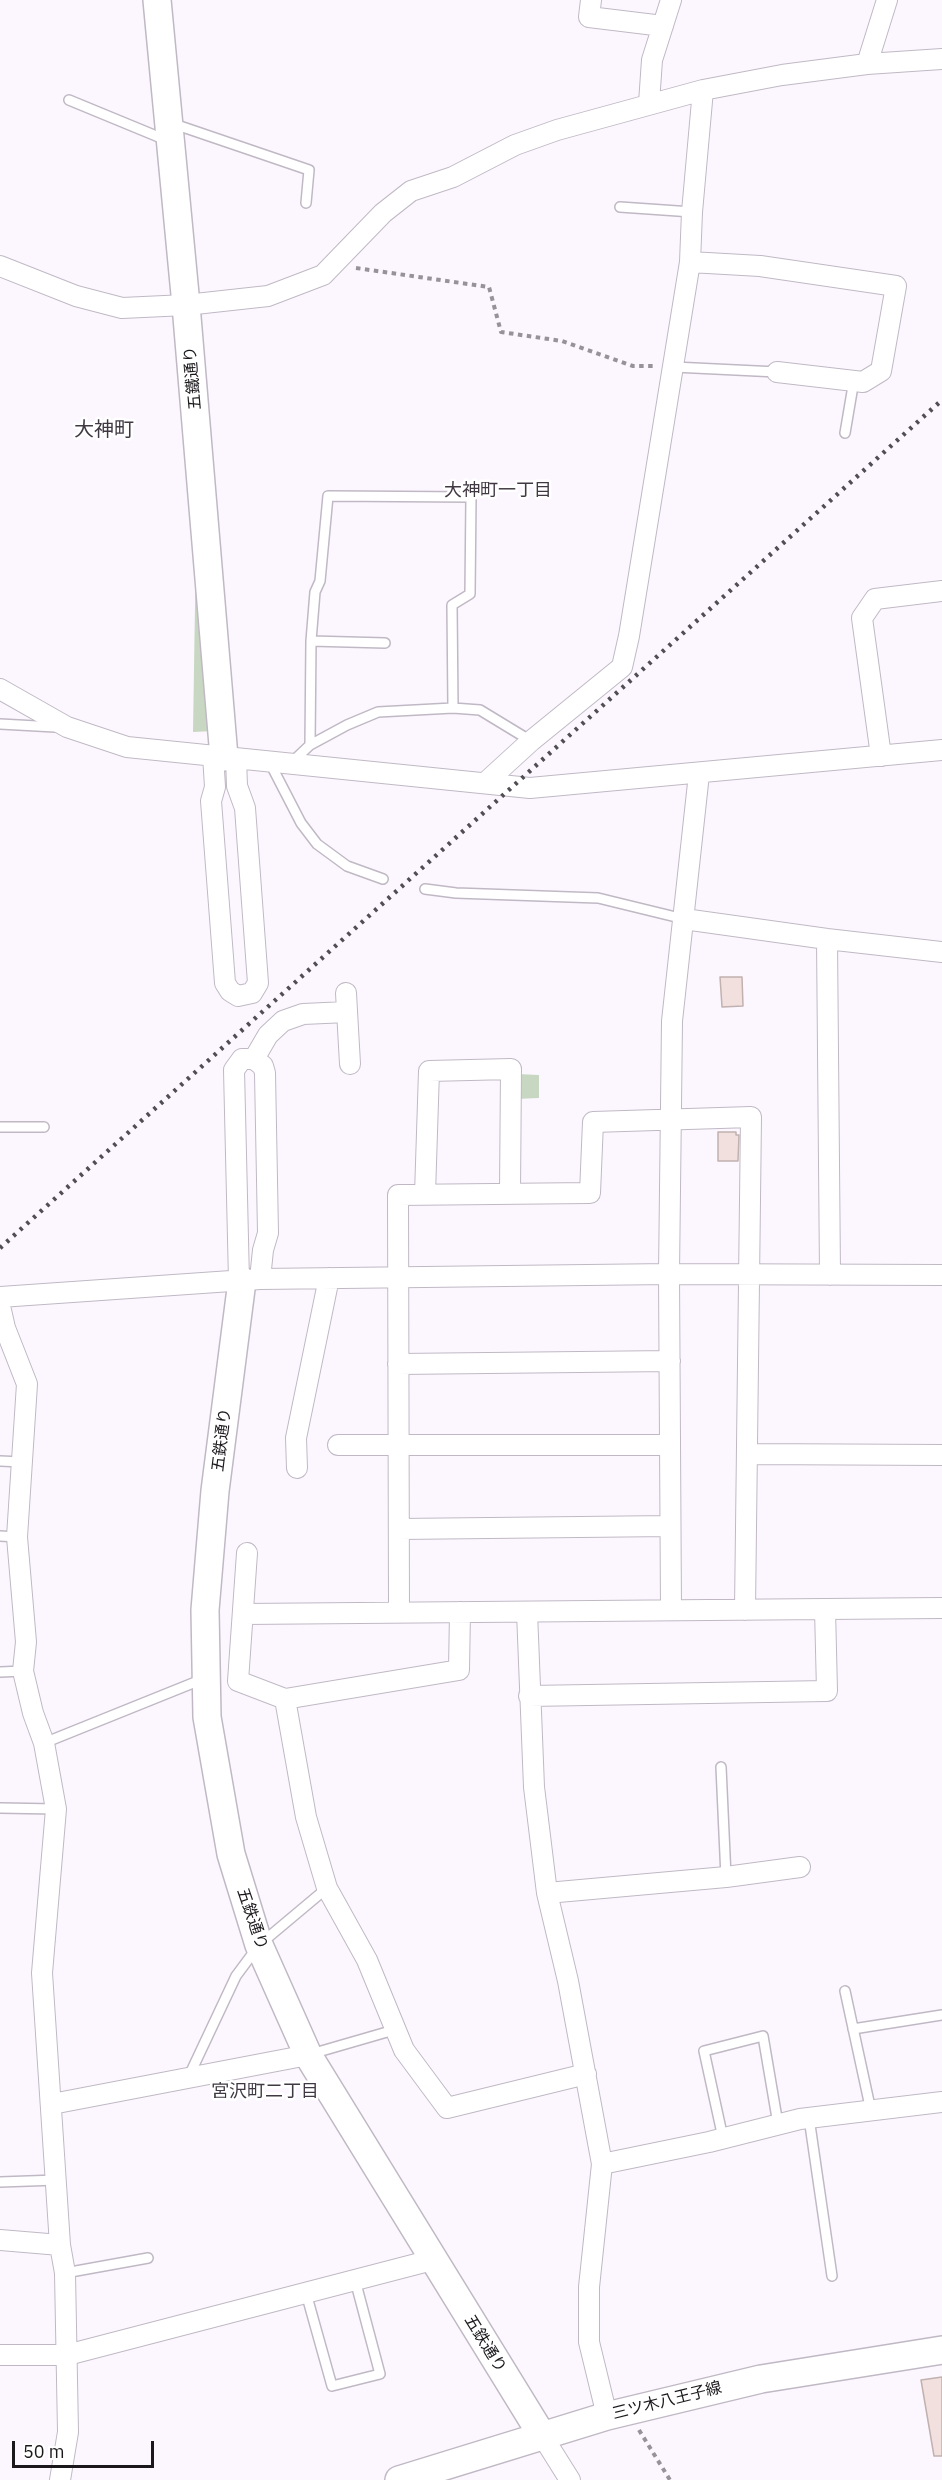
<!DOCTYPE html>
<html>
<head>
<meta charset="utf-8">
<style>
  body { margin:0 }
  #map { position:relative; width:942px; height:2480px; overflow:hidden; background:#fcf7ff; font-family:"IBM Plex Sans",sans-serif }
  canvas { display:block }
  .scale { position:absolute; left:12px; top:2441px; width:142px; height:27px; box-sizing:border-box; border:3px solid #1b181c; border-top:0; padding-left:8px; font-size:18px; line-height:21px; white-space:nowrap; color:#1b181c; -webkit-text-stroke:4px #fff; paint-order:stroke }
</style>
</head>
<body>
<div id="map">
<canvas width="942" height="2480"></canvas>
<div class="scale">50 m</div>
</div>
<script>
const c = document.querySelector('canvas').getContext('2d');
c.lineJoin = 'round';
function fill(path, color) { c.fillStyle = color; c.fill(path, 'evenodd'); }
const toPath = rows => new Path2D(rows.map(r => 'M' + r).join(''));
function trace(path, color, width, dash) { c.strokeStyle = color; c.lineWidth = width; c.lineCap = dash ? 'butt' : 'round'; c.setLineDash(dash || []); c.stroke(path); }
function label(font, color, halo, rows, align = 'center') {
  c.font = font + ' "IBM Plex Sans","Noto Sans JP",sans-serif'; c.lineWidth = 5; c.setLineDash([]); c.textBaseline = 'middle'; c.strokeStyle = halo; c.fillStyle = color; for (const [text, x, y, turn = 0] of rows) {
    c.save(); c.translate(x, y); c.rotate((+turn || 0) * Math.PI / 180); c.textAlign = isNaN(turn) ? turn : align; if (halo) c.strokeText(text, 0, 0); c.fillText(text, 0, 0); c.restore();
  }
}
fill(toPath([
  [196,541,214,731,193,732],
  [517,1074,539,1075,539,1098,516,1099]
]), '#c7d7c1');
const building = toPath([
  [720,977,742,977,743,1006,722,1007,720,977],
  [718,1132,736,1132,736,1135,739,1135,738,1161,718,1161,718,1132],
  [942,2377,942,2456,934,2456,921,2380,942,2377]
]);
fill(building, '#f1e0de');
trace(building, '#c1b1af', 1.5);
const lane = toPath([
  [69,100,166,140],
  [171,123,309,170,306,203],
  [620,207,692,212],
  [674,367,777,372],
  [845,433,854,380],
  [311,641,385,643],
  [0,724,55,727],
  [310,745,347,725,378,712,453,708,480,710,531,741],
  [270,763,301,823,317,844,347,866,383,879],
  [291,763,310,745,311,641,315,592,320,581,328,496,471,497,470,594,452,605,453,708],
  [425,889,456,893,598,898,684,919],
  [0,1127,44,1127],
  [0,1461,22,1462],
  [0,1536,17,1537],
  [0,1672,23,1671],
  [44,1743,203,1679],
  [721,1767,726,1877],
  [0,1808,56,1809],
  [845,1991,871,2111],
  [853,2029,942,2015],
  [311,2054,394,2030],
  [188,2078,236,1976,259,1945,327,1888],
  [809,2118,832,2276],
  [723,2138,704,2051,763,2036,778,2124],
  [0,2182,57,2180],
  [65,2273,148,2258],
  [306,2293,332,2386,380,2374,355,2280]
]);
const street = toPath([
  [591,0,589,17,663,26],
  [867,64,887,0],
  [649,103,652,60,671,0],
  [690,262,760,266,896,286,881,371,863,382,777,372],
  [0,266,76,296,122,308,186,305,268,296,323,275,383,213,411,191,453,177,515,145,557,130,703,90,782,75,867,64,942,59],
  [0,689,67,727,127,747,530,788,942,750],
  [213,755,215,787,211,801,225,983,230,991,238,996,252,993,258,983,245,808,237,786,236,758],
  [881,756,862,618,875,599,942,591],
  [485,783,531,741,622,667,629,636,690,262,692,212,703,90],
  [684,919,827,939,942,952],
  [827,939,830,1275],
  [346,993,350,1064],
  [254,1059,268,1035,283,1021,303,1014,347,1012],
  [425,1194,429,1071,511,1069,510,1192],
  [239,1281,234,1070,242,1059,254,1059,263,1066,265,1073,268,1233,263,1250,260,1279],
  [0,1297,260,1279,669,1274,942,1275],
  [0,1306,5,1328,27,1384,17,1537,26,1642,23,1671,33,1713,44,1743,56,1809,42,1973,60,2245,65,2273,68,2432,60,2480],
  [398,1364,670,1361],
  [338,1445,670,1445],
  [748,1454,942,1455],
  [297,1468,296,1438,329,1278],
  [399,1529,670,1526],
  [247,1553,238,1681,285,1699,306,1817,327,1888,367,1960,404,2050,447,2108,586,2074],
  [671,1610,669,1274,672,1021,699,774],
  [399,1612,398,1195,590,1193,593,1122,751,1117,745,1610],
  [527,1612,534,1787,547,1893,568,1981,602,2164,589,2287,589,2342,607,2416],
  [243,1614,942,1608],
  [529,1696,827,1691,825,1609],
  [285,1699,459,1670,460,1612],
  [547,1893,726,1877,800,1867],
  [52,2104,308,2055],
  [602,2164,709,2142,800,2119,942,2102],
  [0,2240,60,2245],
  [0,2355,67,2355,432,2260],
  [543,2437,570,2480]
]);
const secondary = toPath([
  [157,0,186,305,224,757],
  [242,1281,215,1491,205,1610,207,1717,231,1854,259,1945,308,2055,543,2437],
  [399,2480,607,2416,761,2379,942,2350]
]);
trace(lane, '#c0b9c5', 12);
trace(street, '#c0b9c5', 22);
trace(secondary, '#c0b9c5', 30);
trace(toPath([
  [356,268,489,287,501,332,562,341,633,366,656,366],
  [639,2430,670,2480]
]), '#979299', 4, [4.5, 4.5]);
trace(lane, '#fff', 9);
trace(street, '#fff', 20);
trace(secondary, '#fff', 27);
trace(toPath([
  [0,1248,942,400]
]), '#514e53', 4.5, [3, 6]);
label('16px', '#1b181c', '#fff', [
  ["五鐵通り",193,378,-95],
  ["五鉄通り",222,1440,-83],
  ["五鉄通り",252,1919,71],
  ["五鉄通り",485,2344,58],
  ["三ツ木八王子線",667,2401,-14]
]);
label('18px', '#403943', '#fff', [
  ["大神町一丁目",498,491],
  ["宮沢町二丁目",265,2092]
]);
label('20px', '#403943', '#fff', [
  ["大神町",104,430]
]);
</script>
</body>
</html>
